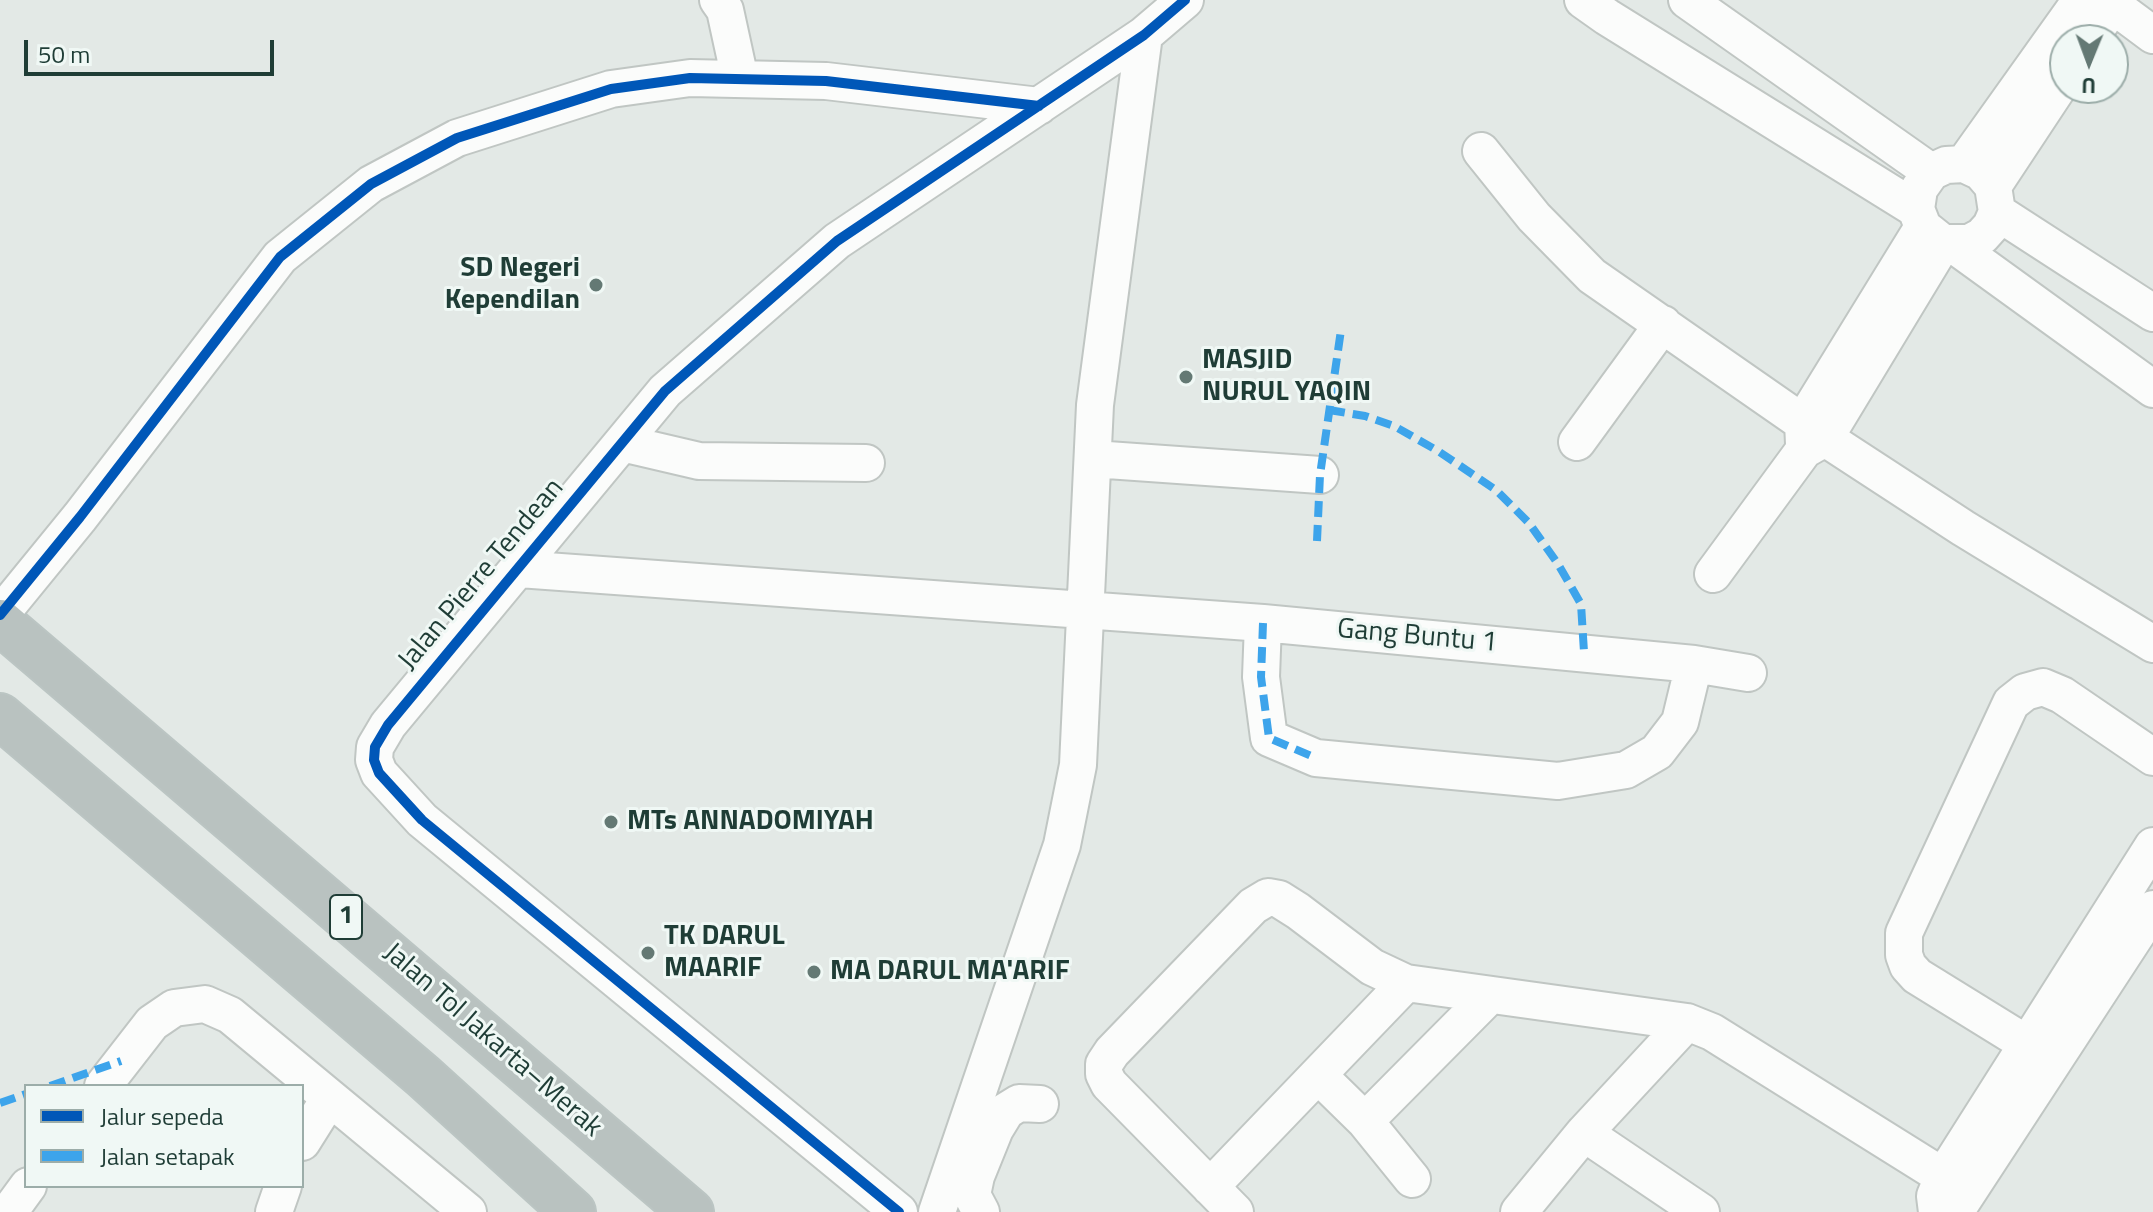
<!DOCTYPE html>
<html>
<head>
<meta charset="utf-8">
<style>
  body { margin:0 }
  #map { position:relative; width:2153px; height:1212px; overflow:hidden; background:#e3e9e6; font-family:"Titillium Web",sans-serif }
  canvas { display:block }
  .legend { position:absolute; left:24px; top:1084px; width:280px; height:104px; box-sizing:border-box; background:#f0f8f5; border:2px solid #9cada9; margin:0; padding:10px 14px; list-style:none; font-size:24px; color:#1f3d36 }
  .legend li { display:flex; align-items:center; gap:16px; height:40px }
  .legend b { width:40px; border:2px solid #9cada9 }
  .north { position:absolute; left:2049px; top:24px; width:80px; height:80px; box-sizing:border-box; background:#f0f8f5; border:2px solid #9cada9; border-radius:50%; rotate:181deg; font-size:22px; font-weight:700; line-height:32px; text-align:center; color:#1f3d36 }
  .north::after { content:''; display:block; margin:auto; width:28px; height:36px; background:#647974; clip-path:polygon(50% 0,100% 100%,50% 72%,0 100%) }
  .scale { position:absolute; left:24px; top:40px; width:250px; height:36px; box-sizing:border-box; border:4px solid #1f3d36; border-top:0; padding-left:10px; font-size:24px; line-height:28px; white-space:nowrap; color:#1f3d36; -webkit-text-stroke:6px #f0f8f5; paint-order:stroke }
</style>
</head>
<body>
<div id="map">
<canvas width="2153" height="1212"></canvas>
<ul class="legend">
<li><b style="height:10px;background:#0057b8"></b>Jalur sepeda</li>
<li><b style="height:10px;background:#3da4eb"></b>Jalan setapak</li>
</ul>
<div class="north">U</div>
<div class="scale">50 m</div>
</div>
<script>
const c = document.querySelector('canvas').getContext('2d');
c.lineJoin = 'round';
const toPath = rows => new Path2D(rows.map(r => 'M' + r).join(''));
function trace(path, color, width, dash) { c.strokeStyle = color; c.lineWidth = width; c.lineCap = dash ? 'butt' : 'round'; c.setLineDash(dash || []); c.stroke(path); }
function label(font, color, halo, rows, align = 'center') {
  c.font = font + ' "Titillium Web",sans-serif'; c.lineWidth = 6; c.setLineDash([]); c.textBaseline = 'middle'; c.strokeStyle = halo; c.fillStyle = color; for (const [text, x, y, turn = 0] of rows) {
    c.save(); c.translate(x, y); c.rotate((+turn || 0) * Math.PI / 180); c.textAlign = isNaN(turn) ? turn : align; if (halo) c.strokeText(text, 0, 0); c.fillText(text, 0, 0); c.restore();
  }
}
const minor = toPath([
  [718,0,725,10,740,79],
  [1583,0,1607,17,1916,209],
  [1687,0,1931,172],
  [2106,0,2153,35],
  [2089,40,2116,0],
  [1481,151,1534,217,1592,276,1825,438,1963,528,2153,644],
  [1964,164,2081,0],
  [1993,186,2065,77],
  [1997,212,1991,226,1982,236,1969,243,1943,243,1923,227,1916,209,1919,189,1931,172,1946,165,1964,164,1981,172,1993,186,1997,212,2153,313],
  [1954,245,2153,389],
  [1577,442,1663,324],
  [622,443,699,461,866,463],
  [1804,444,1803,422,1923,227],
  [1093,459,1320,475],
  [519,569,1263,623,1694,664,1748,673],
  [1713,574,1804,450,1825,438,1943,243],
  [0,615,80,517,280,257,371,184,457,138,611,89,690,78,826,81,1039,106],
  [1263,623,1261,677,1269,738,1316,758,1558,781,1626,770,1657,752,1680,722,1694,664],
  [2027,1044,1917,976,1908,966,1904,955,1904,933,2011,703,2025,692,2043,687,2062,695,2153,757],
  [1318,1075,1365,1121,1490,995],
  [103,1086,152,1023,174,1008,205,1004,230,1015,468,1212],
  [1365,1121,1412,1179],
  [1584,1133,1701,1212],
  [302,1142,329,1099],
  [1210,1187,1406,983],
  [1952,1210,1959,1206,2153,909],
  [9,1212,28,1186],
  [274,1212,283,1186],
  [899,1212,422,820,379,773,374,760,375,747,388,725,665,391,837,241,1144,35,1185,0],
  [937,1212,1062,845,1078,765,1095,405,1144,35],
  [981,1212,972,1195,976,1176,995,1129,1006,1111,1019,1103,1040,1104],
  [1235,1212,1109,1084,1104,1074,1104,1064,1112,1052,1253,906,1268,897,1279,899,1298,911,1372,967,1406,983,1687,1022,1712,1032,1968,1192],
  [1519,1212,1584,1133,1687,1022],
  [1937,1212,1935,1196,1943,1177,2153,846]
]);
const highway = toPath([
  [0,622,691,1212],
  [0,716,423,1076,573,1212]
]);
trace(minor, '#c0c6c3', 40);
trace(highway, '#bbc5c3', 48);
trace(minor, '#fbfcfb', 36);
trace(highway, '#b9c2c0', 44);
trace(toPath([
  [1329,410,1365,416,1394,426,1438,451,1496,490,1529,523,1558,564,1581,604,1584,652],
  [1317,541,1320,475,1341,330],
  [1263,623,1261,677,1269,738,1316,758],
  [50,1086,121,1061],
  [0,1103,26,1094]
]), '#3da4eb', 8, [16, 8]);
trace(toPath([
  [0,615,80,517,280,257,371,184,457,138,611,89,690,78,826,81,1039,106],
  [899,1212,422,820,379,773,374,760,375,747,388,725,665,391,837,241,1144,35,1185,0]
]), '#0057b8', 10);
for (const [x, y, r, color] of [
  [596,285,8,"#647974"],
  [1186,377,8,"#647974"],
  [611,822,8,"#647974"],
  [648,953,8,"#647974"],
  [814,972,8,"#647974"]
]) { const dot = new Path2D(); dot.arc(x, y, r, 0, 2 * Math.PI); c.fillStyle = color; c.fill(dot); trace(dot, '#f0f8f5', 3); }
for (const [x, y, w] of [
  [346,917,32]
]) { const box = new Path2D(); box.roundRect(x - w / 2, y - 22, w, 44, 6); c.fillStyle = '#f0f8f5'; c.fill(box); trace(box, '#1f3d36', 2); }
label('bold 26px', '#1f3d36', null, [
  ["1",346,917]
]);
label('bold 28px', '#1f3d36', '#f0f8f5', [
  ["SD Negeri",580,269,"right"],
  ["Kependilan",580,301,"right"],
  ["MASJID",1202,361],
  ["NURUL YAQIN",1202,393],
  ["MTs ANNADOMIYAH",627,822],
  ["TK DARUL",664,937],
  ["MAARIF",664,969],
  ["MA DARUL MA'ARIF",830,972]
], 'left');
label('28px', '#1f3d36', '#f0f8f5', [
  ["Jalan Pierre Tendean",482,575,-50],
  ["Gang Buntu 1",1417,637,5],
  ["Jalan Tol Jakarta–Merak",492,1041,41]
]);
</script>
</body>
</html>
